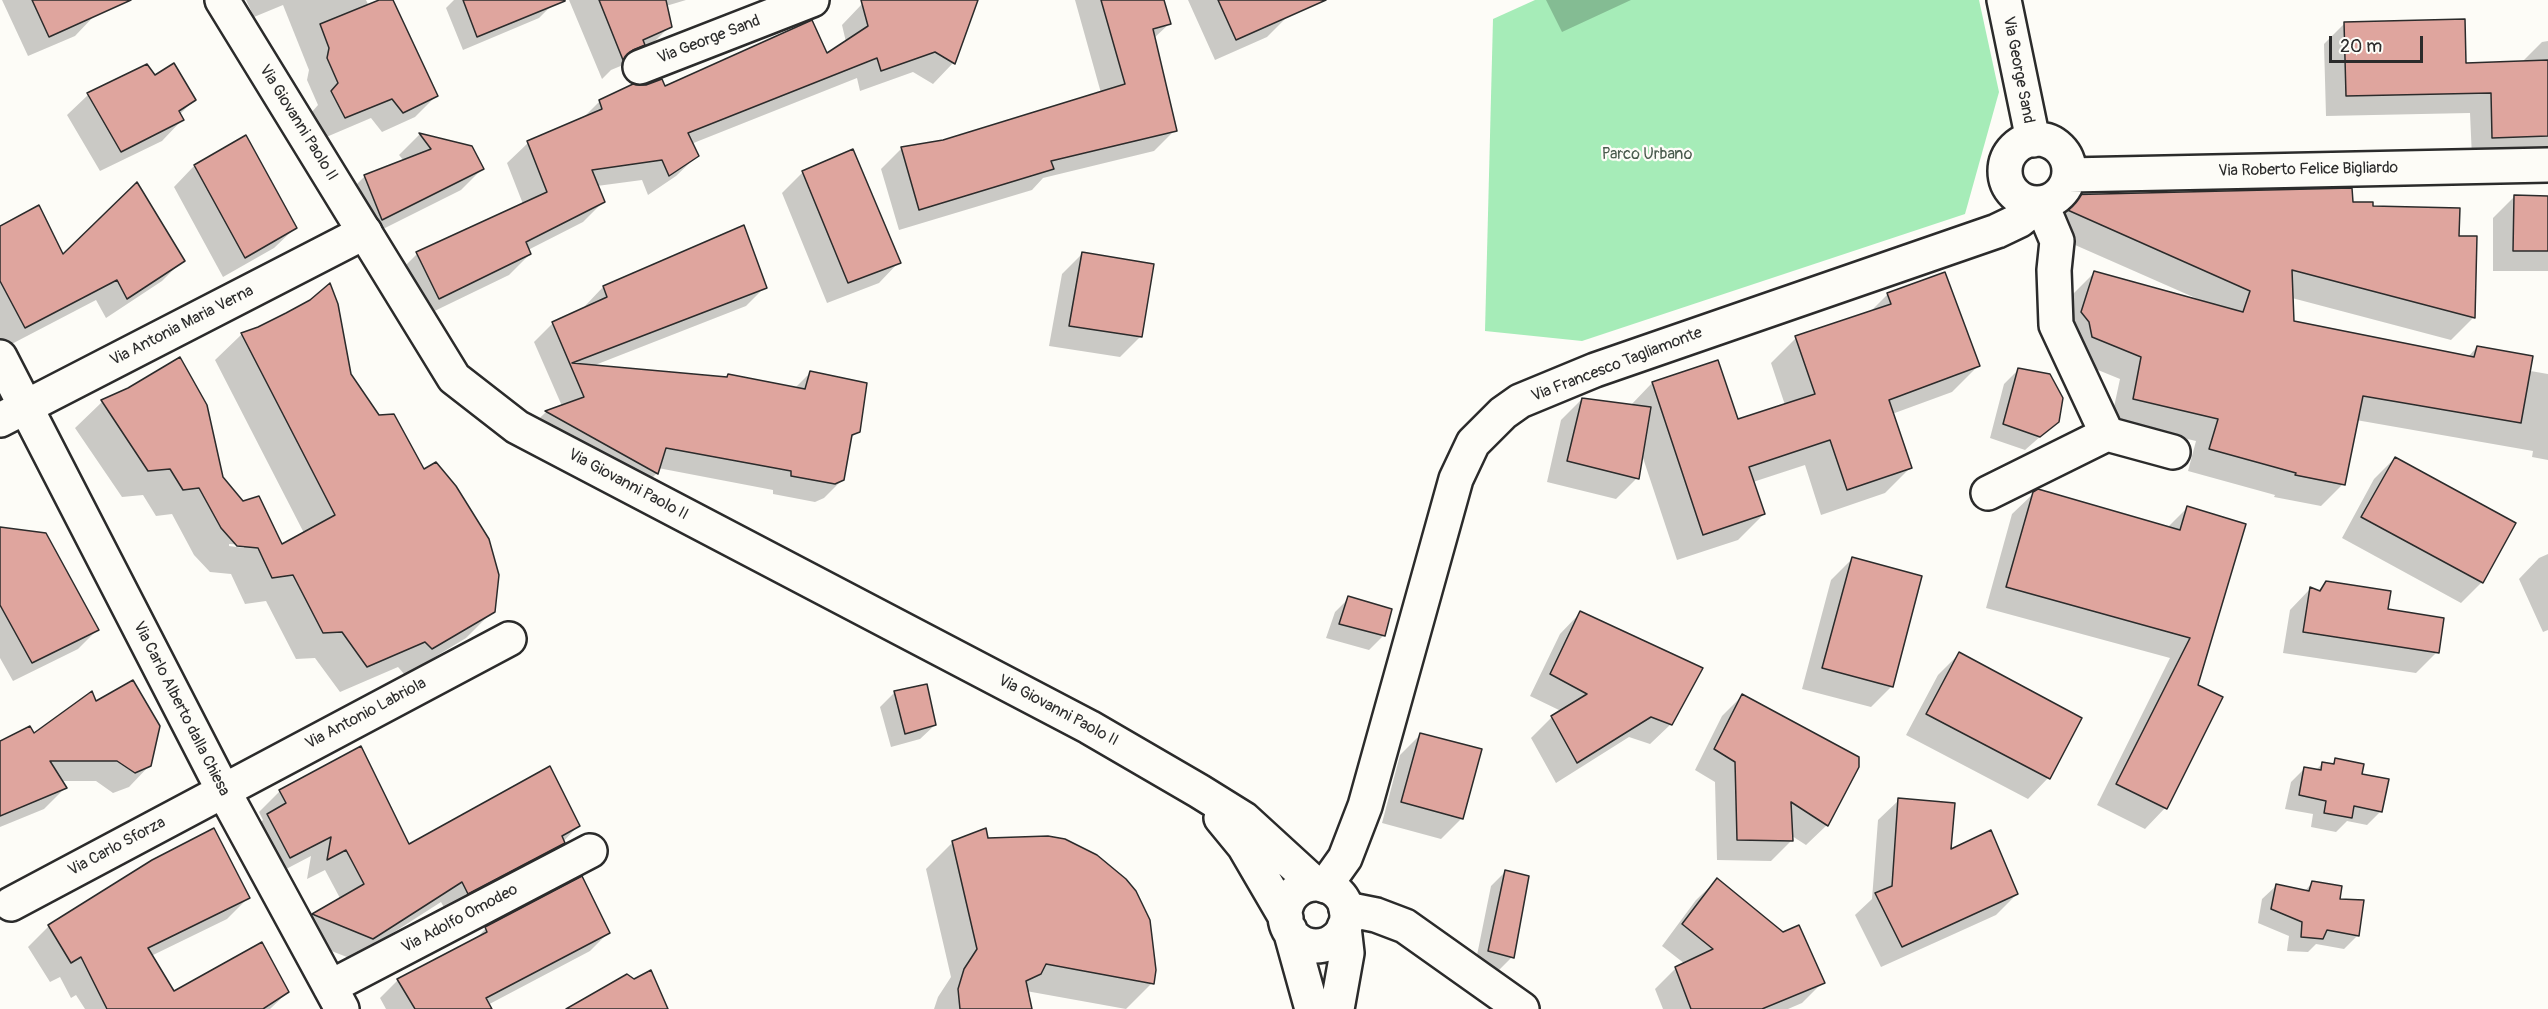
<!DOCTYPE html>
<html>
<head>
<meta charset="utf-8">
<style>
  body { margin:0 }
  #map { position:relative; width:2548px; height:1009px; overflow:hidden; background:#fdfcf7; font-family:Pangolin,sans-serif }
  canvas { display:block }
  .scale { position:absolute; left:2329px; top:36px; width:94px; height:27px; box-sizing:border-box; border:3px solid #2b2b2b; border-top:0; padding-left:8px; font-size:18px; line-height:21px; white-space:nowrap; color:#2b2b2b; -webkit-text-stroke:4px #fdfcf7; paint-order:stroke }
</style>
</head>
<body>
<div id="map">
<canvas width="2548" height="1009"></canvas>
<div class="scale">20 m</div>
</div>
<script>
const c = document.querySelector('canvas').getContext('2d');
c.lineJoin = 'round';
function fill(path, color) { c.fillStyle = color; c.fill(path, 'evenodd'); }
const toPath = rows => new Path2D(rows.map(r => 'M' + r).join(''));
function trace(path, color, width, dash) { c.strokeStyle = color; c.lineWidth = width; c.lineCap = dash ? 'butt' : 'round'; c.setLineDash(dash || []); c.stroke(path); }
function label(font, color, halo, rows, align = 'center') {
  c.font = font + ' Pangolin,sans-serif'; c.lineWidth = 4.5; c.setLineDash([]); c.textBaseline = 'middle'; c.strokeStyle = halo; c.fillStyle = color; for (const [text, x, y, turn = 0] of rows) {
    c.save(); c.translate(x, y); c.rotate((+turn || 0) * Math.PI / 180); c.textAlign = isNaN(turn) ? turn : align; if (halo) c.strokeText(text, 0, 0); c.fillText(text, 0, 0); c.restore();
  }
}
fill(toPath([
  [1535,0,1979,0,1999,92,1965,214,1582,341,1485,331,1493,19]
]), '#a6ecb8');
fill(toPath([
  [2,0,104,0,96,14,75,36,28,56],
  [246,0,366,0,369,6,383,0,391,0,436,96,415,117,382,132,371,118,324,138,311,113,318,105,307,80,309,70,283,5,254,17],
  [454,0,551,0,553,4,539,18,463,50,446,8],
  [569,0,686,0,666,6,670,26,649,47,633,55,623,65,611,70,602,79],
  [875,0,965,0,975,4,953,63,933,84,913,72,860,91,857,78,691,144,697,156,676,176,648,195,642,180,597,186,604,201,583,222,528,250,530,254,509,275,418,319,397,274,417,254,523,204,507,163,528,143,581,120,600,101,826,55,846,42,842,25,862,4],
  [1075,0,1162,0,1169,24,1153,39,1175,130,1154,151,1043,178,1032,190,899,230,881,169,902,148,944,141,1101,93],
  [1188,0,1282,0,1288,16,1267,37,1215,60],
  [1546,0,1631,0,1562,32],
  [2345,23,2465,64,2521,63,2542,42,2548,41,2548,156,2472,158,2470,113,2326,116,2324,44],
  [154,77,194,100,179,115,182,120,162,141,100,171,67,115,88,95],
  [419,135,471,148,482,169,461,190,361,240,344,197,365,176,404,161,399,155],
  [245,137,295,228,274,248,223,277,174,187,194,166],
  [803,172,899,262,879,283,827,303,782,193],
  [2351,189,2352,203,2371,207,2458,237,2476,238,2473,318,2451,340,2292,298,2293,322,2468,357,2477,347,2513,368,2548,374,2548,460,2532,457,2533,451,2356,420,2343,484,2321,506,2274,497,2275,495,2188,471,2196,441,2111,421,2120,379,2071,359,2059,335,2072,295,2094,273,2200,300,2041,230,2037,218,2058,196],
  [2514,197,2548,197,2548,271,2493,271,2493,218],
  [0,228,63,256,183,260,162,281,106,318,96,300,4,348,0,340],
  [1083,253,1141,336,1120,357,1049,346,1062,274],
  [603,287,765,287,746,306,590,367,795,388,811,372,858,431,850,439,843,479,824,498,815,502,773,494,773,490,658,468,656,474,638,492,527,430,545,413,562,406,534,342,553,323,586,308,585,306],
  [1888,294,1978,366,1952,392,1892,414,1910,468,1885,493,1821,515,1805,465,1753,482,1764,514,1738,540,1677,560,1641,452,1637,478,1616,499,1547,482,1561,420,1582,399,1630,406,1652,383,1717,362,1737,421,1785,405,1771,363,1796,338,1869,313],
  [242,334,350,374,493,611,466,638,405,675,398,667,340,692,315,658,296,659,266,601,245,604,231,574,210,572,194,555,172,514,156,516,143,495,122,497,75,428,102,402,129,389,222,478,281,546,304,533,215,360],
  [229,544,244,545,244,548,229,546],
  [2018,370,2058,421,2025,450,1990,438,2004,384],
  [2395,458,2514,524,2482,582,2461,603,2342,538,2374,479],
  [2034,493,2167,528,2187,508,2196,686,2165,808,2145,829,2097,805,2170,658,1986,608,2012,514],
  [0,529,97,630,78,649,13,681,0,658],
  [2548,554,2548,630,2543,632,2519,579,2539,558],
  [1852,559,1892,686,1871,707,1802,689,1831,580],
  [2326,583,2386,610,2437,652,2416,673,2283,653,2290,610,2310,589,2317,592],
  [1349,598,1390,610,1383,636,1369,650,1326,638,1335,612],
  [1580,613,1671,724,1650,744,1629,737,1556,783,1531,738,1552,717,1561,711,1530,696,1560,634],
  [1959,654,2080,718,2048,778,2028,799,1906,735,1938,675],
  [926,686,935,725,920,739,891,747,880,707,894,693],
  [1742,696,1827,825,1806,845,1792,836,1792,840,1771,861,1717,860,1715,782,1695,770,1722,716],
  [96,703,150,765,129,787,113,793,96,781,61,781,65,788,44,809,0,827,0,740,33,735],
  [1420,735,1462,818,1441,839,1382,823,1400,755],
  [2336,760,2360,775,2381,811,2367,825,2347,821,2336,832,2311,827,2313,814,2285,809,2291,782,2305,768,2316,770,2323,763,2330,765],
  [280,791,408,846,578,826,543,863,447,913,441,902,352,959,293,936,313,916,341,900,325,870,307,879,311,856,269,878,247,836,263,820,259,812],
  [1899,800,1949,851,2017,894,1996,915,1881,967,1855,915,1872,899,1878,820],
  [987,840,1135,892,1145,909,1152,934,1154,970,1152,983,1126,1009,1026,991,1031,1009,934,1009,938,997,951,977,926,869,953,842],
  [1505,872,1512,957,1498,971,1475,965,1491,886],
  [1717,880,1823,982,1802,1003,1788,1009,1663,1009,1655,989,1676,968,1685,964,1662,946,1696,900],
  [2312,883,2338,900,2358,935,2344,949,2316,944,2308,952,2287,951,2289,936,2258,923,2262,899,2277,885,2304,892],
  [248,898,227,919,151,956,173,993,288,992,270,1009,85,1009,76,995,71,998,60,977,50,982,28,947,49,926],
  [486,928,608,933,590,951,480,1009,386,1009,380,998,398,980,473,942]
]), '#0003');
const building = toPath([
  [32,0,131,0,49,37,32,0],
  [379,0,393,0,438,96,403,113,392,99,345,118,331,91,338,83,327,58,329,48,320,24,379,0],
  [463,0,565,0,565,1,477,37,463,0],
  [599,0,666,0,672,27,643,40,645,45,633,50,623,60,599,0],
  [861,0,978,0,955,64,935,52,881,71,877,58,688,133,699,156,669,176,662,160,592,170,605,202,526,242,531,254,439,299,416,252,547,192,527,141,602,109,599,100,633,84,646,85,662,79,665,86,812,20,827,53,868,26,861,0],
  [1101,0,1164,0,1171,24,1153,29,1177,131,1051,161,1054,169,919,210,901,147,943,140,1125,84,1101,0],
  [1218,0,1326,0,1236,40,1218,0],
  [2465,19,2466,63,2548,60,2548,136,2492,138,2491,93,2346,96,2344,22,2465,19],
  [174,63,196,100,179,111,184,120,121,152,87,93,147,64,155,75,174,63],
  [419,133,472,146,484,169,382,220,364,175,431,149,419,133],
  [246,135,297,228,245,258,194,165,246,135],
  [853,149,901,263,848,283,802,171,853,149],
  [137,182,185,261,127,299,117,280,25,328,0,281,0,226,39,205,63,254,137,182],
  [2352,188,2353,202,2373,202,2373,206,2460,208,2459,236,2477,236,2475,318,2292,270,2294,321,2474,357,2477,346,2533,356,2521,423,2363,396,2345,485,2295,475,2296,473,2209,449,2218,419,2133,399,2141,357,2092,337,2089,322,2081,312,2094,271,2243,312,2250,291,2063,208,2058,195,2352,188],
  [2514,195,2548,196,2548,251,2513,251,2514,195],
  [744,225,767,288,572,363,727,377,728,374,805,389,810,371,867,383,860,432,852,435,844,480,835,484,791,476,791,471,666,448,658,474,545,411,584,397,552,322,607,297,603,286,744,225],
  [1082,252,1154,264,1142,337,1069,326,1082,252],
  [1945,272,1980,366,1889,400,1912,468,1847,490,1830,440,1749,467,1765,514,1703,535,1652,382,1718,360,1738,419,1815,394,1795,336,1891,304,1887,293,1945,272],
  [330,283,338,304,351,374,379,415,394,414,424,469,436,462,456,486,489,539,499,575,495,612,432,649,425,642,367,667,342,632,323,633,293,575,272,578,258,548,237,546,221,528,199,488,183,490,170,469,148,471,101,400,128,388,180,357,207,405,223,477,243,501,259,496,282,544,335,515,241,333,258,327,286,313,310,300,330,283],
  [2018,368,2050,374,2063,398,2059,422,2040,437,2003,424,2018,368],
  [1582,398,1651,407,1639,479,1567,461,1582,398],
  [2395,457,2516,523,2483,583,2361,517,2395,457],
  [2038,489,2180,530,2187,506,2246,524,2198,685,2223,697,2167,809,2116,784,2190,638,2006,587,2033,492,2038,489],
  [0,527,46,533,99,630,32,663,0,605,0,527],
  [1852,557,1922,576,1893,687,1822,668,1852,557],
  [2326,581,2391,591,2388,609,2444,618,2439,653,2303,632,2310,587,2320,591,2326,581],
  [1348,596,1392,609,1385,636,1339,624,1348,596],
  [1580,611,1703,668,1672,725,1651,717,1577,763,1551,716,1587,694,1550,674,1580,611],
  [1959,652,2082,718,2050,779,1926,714,1959,652],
  [133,680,160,726,151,766,135,773,117,761,50,761,67,788,0,816,0,741,30,726,34,733,92,691,96,701,133,680],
  [927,684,936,725,905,734,894,691,927,684],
  [1742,694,1859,757,1859,767,1828,826,1791,802,1793,841,1737,840,1735,762,1714,749,1742,694],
  [1420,733,1482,749,1463,819,1401,802,1420,733],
  [361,746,409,844,550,766,580,826,562,836,565,843,468,894,462,882,373,939,312,914,364,884,346,850,327,860,331,837,290,858,267,814,286,803,279,790,361,746],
  [2335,758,2364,764,2362,774,2389,779,2382,812,2354,806,2352,818,2324,813,2326,801,2299,795,2304,767,2321,770,2322,762,2334,764,2335,758],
  [1898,798,1955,803,1951,849,1991,830,2018,894,1902,947,1875,893,1892,886,1898,798],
  [214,828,250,898,148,948,174,991,262,942,289,992,263,1009,107,1009,81,957,71,963,48,925,152,860,214,828],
  [986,828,988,838,1048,836,1065,839,1097,855,1126,879,1136,891,1150,920,1156,970,1154,984,1046,964,1041,974,1026,981,1032,1009,960,1009,958,989,964,969,977,949,952,841,986,828],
  [1505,870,1529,876,1514,958,1488,951,1505,870],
  [582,876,610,933,486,998,492,1009,415,1009,397,979,487,932,485,927,582,876],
  [1717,878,1783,932,1799,925,1825,983,1762,1009,1691,1009,1675,967,1713,949,1682,924,1717,878],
  [2312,881,2342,886,2340,899,2364,900,2359,936,2327,930,2323,939,2301,937,2302,922,2271,909,2276,884,2309,891,2312,881],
  [651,970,668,1009,566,1009,627,974,634,979,651,970]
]);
fill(building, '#dfa59e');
trace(building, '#2b2b2b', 1.5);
const street = toPath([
  [2004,0,2033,140],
  [640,67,812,0],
  '2005 171a32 32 0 1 1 64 0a32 32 0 1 1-64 0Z',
  [2069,175,2548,165],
  [0,357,223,790,342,1009],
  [0,420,365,232],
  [2107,434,2173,452],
  [1988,493,2107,434,2056,325,2054,270,2057,241,2041,203],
  [1325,886,1345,858,1365,806,1456,479,1473,443,1503,413,1520,401,1595,370,1997,231,2020,220,2041,203],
  [11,904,509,639],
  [1346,909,1376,915,1405,926,1522,1009],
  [330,987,590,851]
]);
const secondary = toPath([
  [222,0,454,378,517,427,1089,727,1199,791,1244,819,1315,884],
  [1221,818,1244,846,1286,918],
  '1285 915a31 31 0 1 1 62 0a31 31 0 1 1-62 0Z',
  [1290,930,1312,1009],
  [1337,1009,1347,953,1344,927]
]);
trace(street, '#2b2b2b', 38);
trace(secondary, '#2b2b2b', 38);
trace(street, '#fdfcf7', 33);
trace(secondary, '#fdfcf7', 33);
label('16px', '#2b2b2b', '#fdfcf7', [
  ["Via George Sand",709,40,-21],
  ["Via George Sand",2018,70,79],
  ["Via Giovanni Paolo II",298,123,58],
  ["Via Roberto Felice Bigliardo",2308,170,-1],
  ["Via Antonia Maria Verna",182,326,-27],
  ["Via Francesco Tagliamonte",1617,365,-21],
  ["Via Giovanni Paolo II",628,485,28],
  ["Via Carlo Alberto dalla Chiesa",181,709,63],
  ["Via Giovanni Paolo II",1058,711,28],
  ["Via Antonio Labriola",366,714,-28],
  ["Via Carlo Sforza",117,847,-28],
  ["Via Adolfo Omodeo",460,919,-28]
]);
label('16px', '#4a5b4e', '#fdfcf7', [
  ["Parco Urbano",1647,155]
]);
</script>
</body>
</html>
